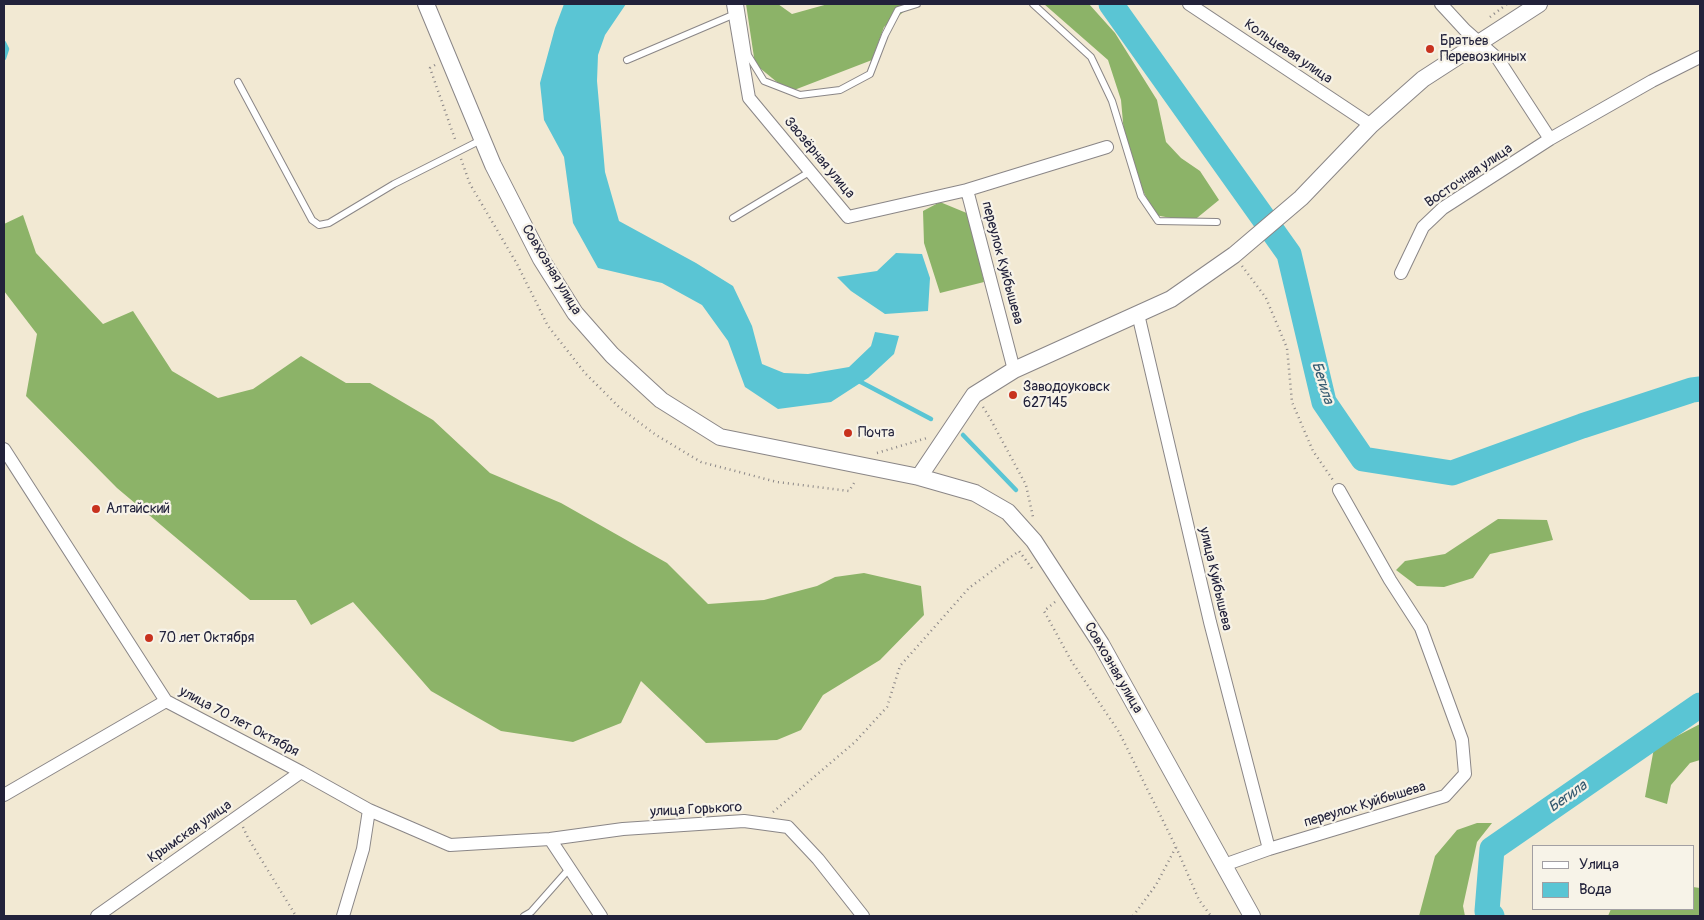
<!DOCTYPE html>
<html>
<head>
<meta charset="utf-8">
<style>
  body { margin:0 }
  #map { position:relative; width:1704px; height:920px; overflow:hidden; background:#f2e9d3; font-family:Pangolin,sans-serif }
  canvas { display:block }
  .frame { position:absolute; inset:0; border:5px solid #22223b; pointer-events:none }
  .legend { position:absolute; left:1532px; top:845px; width:162px; height:65px; box-sizing:border-box; background:#f7f3e8; border:1px solid #a29fa3; margin:0; padding:6px 9px; list-style:none; font-size:15px; color:#22223b }
  .legend li { display:flex; align-items:center; gap:10px; height:25px }
  .legend b { width:25px; border:1px solid #a29fa3 }
</style>
</head>
<body>
<div id="map">
<canvas width="1704" height="920"></canvas>
<div class="frame"></div>
<ul class="legend">
<li><b style="height:6px;background:#fff"></b>Улица</li>
<li><b style="height:14px;background:#5ac5d4"></b>Вода</li>
</ul>
</div>
<script>
const c = document.querySelector('canvas').getContext('2d');
c.lineJoin = 'round';
function fill(path, color) { c.fillStyle = color; c.fill(path, 'evenodd'); }
const toPath = rows => new Path2D(rows.map(r => 'M' + r).join(''));
function trace(path, color, width, dash) { c.strokeStyle = color; c.lineWidth = width; c.lineCap = dash ? 'butt' : 'round'; c.setLineDash(dash || []); c.stroke(path); }
function label(font, color, halo, rows, align = 'center') {
  c.font = font + ' Pangolin,sans-serif'; c.lineWidth = 4.5; c.setLineDash([]); c.textBaseline = 'middle'; c.strokeStyle = halo; c.fillStyle = color; for (const [text, x, y, turn = 0] of rows) {
    c.save(); c.translate(x, y); c.rotate((+turn || 0) * Math.PI / 180); c.textAlign = isNaN(turn) ? turn : align; if (halo) c.strokeText(text, 0, 0); c.fillText(text, 0, 0); c.restore();
  }
}
fill(toPath([
  [746,4,778,4,792,14,828,4,914,4,884,27,872,60,789,92,755,64],
  [1044,4,1089,4,1115,33,1157,100,1166,142,1181,158,1200,171,1219,200,1192,222,1155,215,1126,156,1121,100,1108,60],
  [940,202,969,214,984,282,940,293,924,243,923,211],
  [23,215,36,253,103,324,133,311,172,371,218,398,253,389,301,356,346,383,370,383,433,420,490,473,561,503,667,563,708,604,764,600,817,586,835,577,864,573,921,586,924,615,880,660,823,695,801,730,777,740,706,743,641,681,621,723,573,742,501,731,431,691,353,602,311,625,296,600,250,600,117,488,26,396,37,334,4,291,4,224],
  [1498,519,1547,520,1553,540,1490,554,1473,578,1444,587,1417,586,1396,570,1405,561,1445,554],
  [1700,724,1700,760,1690,763,1671,785,1667,804,1645,797,1654,748],
  [1477,823,1492,823,1477,842,1463,906,1465,916,1419,916,1435,856,1457,830],
  [1693,887,1700,888,1700,916,1608,916,1611,909,1693,909]
]), '#8cb368');
fill(toPath([
  [564,4,626,4,605,35,598,55,597,81,605,172,619,221,696,263,733,286,752,326,762,364,784,373,808,374,849,367,871,346,875,332,899,336,894,354,868,378,831,402,778,409,745,387,728,341,702,305,662,283,598,268,573,223,564,157,544,120,540,83,555,28],
  [896,253,922,254,930,278,928,311,885,314,851,291,837,277,877,271]
]), '#5ac5d4');
trace(toPath([
  [4,43,7,49,4,58],
  [857,380,931,419],
  [963,435,1016,490]
]), '#5ac5d4', 4.5);
trace(toPath([
  [1111,4,1289,254,1324,402,1363,459,1452,473,1582,426,1692,390,1700,389],
  [1492,916,1487,911,1492,849,1700,705]
]), '#5ac5d4', 25);
const service = toPath([
  [740,4,748,55,764,81,800,95,840,90,870,74,885,35,898,10,917,4],
  [1033,4,1091,57,1112,101,1141,196,1158,221,1217,222],
  [627,60,735,14],
  [238,82,312,220,319,225,329,223,394,184,481,140],
  [733,218,811,171],
  [524,916,531,912,569,869]
]);
const minor = toPath([
  [733,4,749,98,848,217,967,190],
  [1189,4,1371,125],
  [1441,4,1465,30,1498,59,1550,139],
  [1401,273,1423,227,1443,208,1550,139,1652,81,1700,57],
  [1138,314,1210,622,1269,849],
  [1014,370,967,190,1107,147],
  [4,449,166,701,301,772,369,810,450,845,550,839,623,829,744,821,788,827,818,859,863,916],
  [4,795,166,701],
  [550,839,601,916],
  [1224,865,1269,849,1445,796,1465,774,1462,740,1421,628,1390,580,1339,490],
  [97,916,301,772],
  [343,916,363,849,369,810]
]);
const tertiary = toPath([
  [426,4,493,165,541,259,575,313,612,355,661,400,720,437,919,477,975,493,1008,512,1034,541,1101,644,1252,916],
  [919,477,974,395,1014,370,1171,299,1234,255,1301,198,1371,125,1423,79,1539,4]
]);
trace(service, '#8a8687', 8);
trace(minor, '#8a8687', 14);
trace(tertiary, '#8a8687', 18);
trace(toPath([
  [1490,17,1507,4],
  [435,65,430,68,456,142],
  [461,159,470,184,517,264,548,326,585,373,620,408,656,435,701,462,777,482,849,491,856,480],
  [1242,266,1266,298,1287,348,1292,402,1313,451,1333,480],
  [983,407,991,420,1026,485,1033,517],
  [877,453,927,438],
  [1055,602,1044,611,1072,662,1119,732,1176,847,1199,900,1211,916],
  [773,812,855,742,887,707,900,666,969,588,1019,551,1034,571],
  [243,827,248,838,296,916],
  [1133,916,1156,885,1176,847]
]), '#8a8687', 2.5, [1, 4]);
trace(service, '#fff', 6);
trace(minor, '#fff', 12);
trace(tertiary, '#fff', 16);
for (const [x, y, r, color] of [
  [1430,49,5,"#c8321e"],
  [1013,395,5,"#c8321e"],
  [848,433,5,"#c8321e"],
  [96,509,5,"#c8321e"],
  [149,638,5,"#c8321e"]
]) { const dot = new Path2D(); dot.arc(x, y, r, 0, 2 * Math.PI); c.fillStyle = color; c.fill(dot); trace(dot, '#f7f3e8', 2); }
label('14px', '#22223b', '#f7f3e8', [
  ["Братьев",1440,41],
  ["Перевозкиных",1440,57],
  ["Заводоуковск",1023,387],
  ["627145",1023,403],
  ["Почта",858,433],
  ["Алтайский",106,509],
  ["70 лет Октября",159,638]
], 'left');
label('14px', '#22223b', '#f7f3e8', [
  ["Кольцевая улица",1288,52,34],
  ["Заозёрная улица",819,158,50],
  ["Восточная улица",1469,176,-34],
  ["переулок Куйбышева",1002,263,75],
  ["Совхозная улица",551,270,59],
  ["улица Куйбышева",1215,579,77],
  ["Совхозная улица",1113,668,60],
  ["улица 70 лет Октября",239,722,28],
  ["переулок Куйбышева",1365,805,-17],
  ["улица Горького",696,810,-3],
  ["Крымская улица",190,832,-35]
]);
label('italic 15px', '#365b71', '#f7f3e8', [
  ["Бегила",1322,383,73],
  ["Бегила",1568,797,-35]
]);
</script>
</body>
</html>
